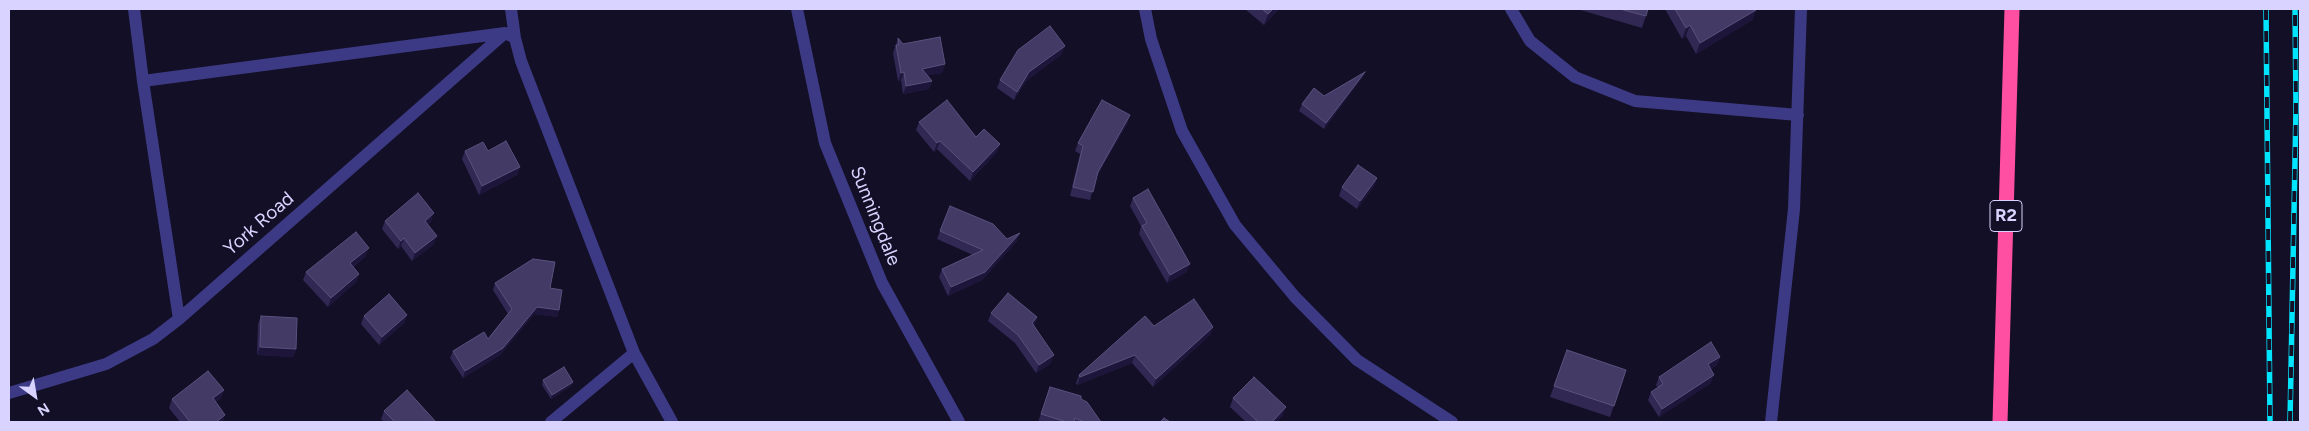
<!DOCTYPE html>
<html>
<head>
<meta charset="utf-8">
<style>
  body { margin:0 }
  #map { position:relative; width:2309px; height:431px; overflow:hidden; background:#130f26; font-family:Figtree,sans-serif }
  canvas { display:block }
  .frame { position:absolute; inset:0; border:10px solid #d9d4ff; pointer-events:none }
  .north { position:absolute; left:10px; top:371px; width:50px; height:50px; -webkit-text-stroke:4px #130f26; paint-order:stroke; rotate:148deg; font-size:14px; font-weight:700; line-height:20px; text-align:center; color:#d9d4ff }
  .north::after { content:''; display:block; margin:auto; width:18px; height:22px; background:#d9d4ff; clip-path:polygon(50% 0,100% 100%,50% 72%,0 100%) }
</style>
</head>
<body>
<div id="map">
<canvas width="2309" height="431"></canvas>
<div class="frame"></div>
<div class="north">N</div>
</div>
<script>
const c = document.querySelector('canvas').getContext('2d');
c.lineJoin = 'round';
const toPath = rows => new Path2D(rows.map(r => 'M' + r).join(''));
function trace(path, color, width, dash) { c.strokeStyle = color; c.lineWidth = width; c.lineCap = dash ? 'butt' : 'round'; c.setLineDash(dash || []); c.stroke(path); }
function fill(path, color) { c.fillStyle = color; c.fill(path, 'evenodd'); }
function label(font, color, halo, rows, align = 'center') {
  c.font = font + ' Figtree,sans-serif'; c.lineWidth = 4; c.setLineDash([]); c.textBaseline = 'middle'; c.strokeStyle = halo; c.fillStyle = color; for (const [text, x, y, turn = 0] of rows) {
    c.save(); c.translate(x, y); c.rotate((+turn || 0) * Math.PI / 180); c.textAlign = isNaN(turn) ? turn : align; if (halo) c.strokeText(text, 0, 0); c.fillText(text, 0, 0); c.restore();
  }
}
trace(toPath([
  [134,9,143,81],
  [511,9,515,38,521,61,634,353,672,422],
  [797,9,825,143,882,283,959,422],
  [1145,9,1151,39,1182,131,1235,225,1295,297,1357,360,1452,422],
  [1511,9,1530,41,1575,77,1635,101,1798,115],
  [179,319,143,81,505,33,515,38],
  [9,393,106,364,153,339,179,319,505,33],
  [551,422,634,353],
  [1771,422,1794,209,1801,9]
]), '#3d3a85', 12);
trace(toPath([
  [2000,422,2012,9]
]), '#ff4fa3', 15);
const rail = toPath([
  [2266,9,2270,422],
  [2290,422,2296,108,2295,9]
]);
trace(rail, '#00e5ff', 5.5);
trace(rail, '#130f26', 4, [11]);
fill(toPath([
  [1245,9,1279,9,1264,25],
  [1577,9,1648,9,1642,28],
  [1665,9,1756,9,1756,10,1752,20,1696,54,1686,36,1682,39],
  [898,38,903,44,945,64,942,73,928,75,932,81,929,89,903,94,901,80,898,81,893,53],
  [1062,54,1026,81,1014,100,997,88,1000,80],
  [1365,72,1362,78,1324,129,1299,111,1302,104,1324,96],
  [1130,115,1127,124,1096,177,1090,200,1070,196,1080,154,1075,151,1078,143],
  [919,122,976,137,1000,144,997,152,970,181,937,149,934,152,916,130],
  [465,151,520,167,517,175,479,195,462,159],
  [1377,178,1374,186,1357,209,1339,196,1342,187],
  [1133,198,1187,272,1167,283,1139,234,1141,226,1130,206],
  [385,221,431,222,428,224,434,244,412,261,401,246,398,249,382,229],
  [940,231,1007,239,1017,241,982,280,948,296,939,277,942,269,973,255,937,239],
  [366,256,353,267,359,274,356,282,328,307,303,280,306,272],
  [495,283,550,288,559,310,557,317,534,314,500,355,463,378,450,358,453,351,488,339,508,314,493,290],
  [991,313,1037,317,1034,326,1051,363,1036,373,1015,343,988,321],
  [407,315,404,323,379,345,361,324,364,316],
  [261,316,296,349,293,357,257,355,258,324],
  [1154,326,1213,327,1210,335,1153,387,1132,363,1077,385,1076,383,1079,375],
  [1567,350,1626,370,1610,417,1550,397],
  [1720,357,1717,365,1710,369,1711,383,1659,417,1648,400,1651,392,1658,388,1656,385,1659,377],
  [543,380,573,382,571,386,551,399,542,385],
  [1050,387,1081,399,1101,422,1038,422],
  [224,390,221,398,215,402,223,422,180,422,169,408,172,399],
  [1233,398,1283,415,1277,422,1246,422,1230,407],
  [384,411,436,422,384,422,381,419]
]), '#312854');
fill(toPath([
  [1273,9,1279,9,1264,25,1268,14],
  [1756,10,1752,20,1696,54,1700,43],
  [1690,25,1686,36,1682,39,1686,28],
  [1065,46,1062,54,1026,81,1014,100,1017,92,1029,72],
  [945,64,942,73,919,77,922,69],
  [904,72,901,80,898,81,901,73],
  [1365,72,1362,78,1324,129,1326,123],
  [932,81,929,89,903,94,906,86],
  [1130,115,1127,124,1095,180,1098,172],
  [940,141,937,149,934,152,937,143],
  [1000,144,997,152,970,181,973,172],
  [520,167,517,175,479,195,482,186],
  [1377,178,1374,186,1357,209,1360,201],
  [434,213,431,222,422,229,425,221],
  [1020,233,1017,241,982,280,948,296,951,287],
  [437,236,434,244,412,261,415,253],
  [404,238,401,246,398,249,401,241],
  [369,248,366,256,347,271,350,263],
  [1190,264,1187,272,1167,283,1170,275],
  [359,274,356,282,328,307,331,298],
  [537,307,559,310,557,317,534,314,500,355,463,378,465,371],
  [407,315,404,323,379,345,382,337],
  [1037,317,1034,325,1029,332,1032,323],
  [1213,327,1210,335,1153,387,1156,379],
  [260,347,296,349,293,357,257,355],
  [1054,355,1051,363,1036,373,1039,365],
  [1135,355,1132,363,1077,385,1080,377],
  [1720,357,1717,365,1705,372,1708,364],
  [1714,375,1711,383,1659,417,1662,409],
  [573,382,571,386,551,399,552,395],
  [224,390,221,398,210,407,213,398],
  [1286,407,1283,415,1277,422,1272,422],
  [225,415,223,422,216,422]
]), '#1d163a');
const building = toPath([
  [1262,9,1273,9,1268,14,1262,9],
  [1620,9,1648,9,1646,16,1620,9],
  [1675,9,1756,9,1756,10,1700,43,1690,25,1686,28,1675,9],
  [1050,26,1065,46,1029,72,1017,92,1000,80,1018,50,1050,26],
  [940,37,945,64,922,69,932,81,906,86,904,72,901,73,896,45,899,45,898,38,903,44,940,37],
  [1365,72,1326,123,1302,104,1314,88,1324,96,1365,72],
  [947,100,976,137,984,129,1000,144,973,172,940,141,937,143,919,122,947,100],
  [1102,100,1130,115,1098,172,1093,192,1073,187,1083,146,1078,143,1102,100],
  [506,141,520,167,482,186,465,151,483,142,488,151,506,141],
  [1358,165,1377,178,1360,201,1342,187,1358,165],
  [1148,189,1190,264,1170,275,1142,226,1147,223,1133,198,1148,189],
  [418,193,434,213,425,221,437,236,415,253,404,238,401,241,385,221,418,193],
  [950,206,993,224,1007,239,1020,233,985,272,951,287,942,269,983,250,940,231,950,206],
  [356,232,369,248,350,263,359,274,331,298,306,272,356,232],
  [533,259,555,262,550,288,562,290,559,310,537,307,503,348,465,371,453,351,484,332,488,339,512,309,495,283,533,259],
  [1008,293,1037,317,1032,323,1054,355,1039,365,1018,335,991,313,1008,293],
  [389,294,407,315,382,337,364,316,389,294],
  [1194,299,1213,327,1156,379,1135,355,1080,377,1079,375,1145,316,1154,326,1194,299],
  [261,316,297,318,296,349,260,347,261,316],
  [1711,342,1720,357,1708,364,1714,375,1662,409,1651,392,1663,384,1659,377,1711,342],
  [1567,350,1626,370,1614,406,1554,386,1567,350],
  [564,367,573,382,552,395,543,380,564,367],
  [208,371,224,390,213,398,225,415,216,422,190,422,172,399,208,371],
  [1254,377,1286,407,1272,422,1258,422,1233,398,1254,377],
  [1050,387,1081,396,1081,399,1087,402,1101,422,1084,422,1075,418,1074,422,1067,422,1041,414,1050,387],
  [407,390,436,422,395,422,384,411,407,390],
  [1164,418,1170,422,1160,422,1164,418]
]);
fill(building, '#433a66');
trace(building, '#5a527e', 1);
for (const [x, y, w] of [
  [2006,216,32]
]) { const box = new Path2D(); box.roundRect(x - w / 2, y - 15.5, w, 31, 4); c.fillStyle = '#130f26'; c.fill(box); trace(box, '#d9d4ff', 1); }
label('bold 18px', '#d9d4ff', null, [
  ["R2",2006,216]
]);
label('19px', '#d9d4ff', '#130f26', [
  ["Sunningdale",875,216,68],
  ["York Road",259,224,-41]
]);
</script>
</body>
</html>
